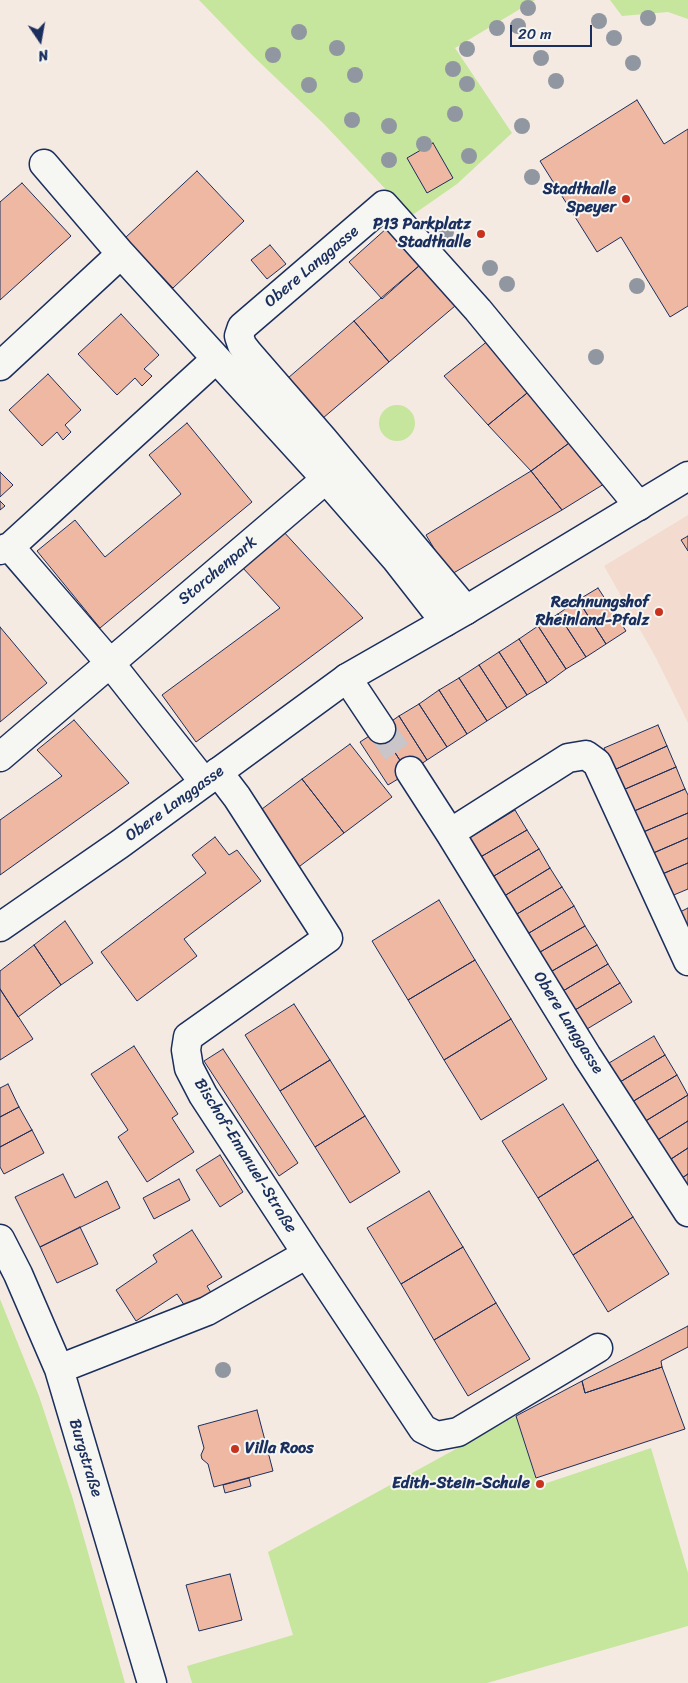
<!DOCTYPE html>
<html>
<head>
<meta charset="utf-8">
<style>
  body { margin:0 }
  #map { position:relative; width:688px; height:1683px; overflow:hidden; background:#f5eae2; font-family:Sriracha,sans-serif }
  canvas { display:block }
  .north { position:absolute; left:15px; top:15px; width:50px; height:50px; -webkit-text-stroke:4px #f6f6f2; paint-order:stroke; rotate:168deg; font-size:14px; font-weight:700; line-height:20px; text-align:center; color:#1b2f5e }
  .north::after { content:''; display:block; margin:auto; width:18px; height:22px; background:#1b2f5e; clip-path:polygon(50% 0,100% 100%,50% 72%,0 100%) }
  .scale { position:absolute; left:510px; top:25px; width:82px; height:22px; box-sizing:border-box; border:2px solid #1b2f5e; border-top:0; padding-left:6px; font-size:15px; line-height:18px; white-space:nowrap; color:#1b2f5e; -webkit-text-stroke:4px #f6f6f2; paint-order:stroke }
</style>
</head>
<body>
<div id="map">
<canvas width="688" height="1683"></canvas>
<div class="north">N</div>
<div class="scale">20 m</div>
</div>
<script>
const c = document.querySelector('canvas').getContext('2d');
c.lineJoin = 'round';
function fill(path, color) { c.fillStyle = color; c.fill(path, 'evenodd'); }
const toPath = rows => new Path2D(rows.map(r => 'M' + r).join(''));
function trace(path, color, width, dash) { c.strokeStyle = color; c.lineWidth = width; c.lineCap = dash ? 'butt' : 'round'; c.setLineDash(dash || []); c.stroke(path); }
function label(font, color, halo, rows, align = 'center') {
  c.font = font + ' Sriracha,sans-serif'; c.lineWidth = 4; c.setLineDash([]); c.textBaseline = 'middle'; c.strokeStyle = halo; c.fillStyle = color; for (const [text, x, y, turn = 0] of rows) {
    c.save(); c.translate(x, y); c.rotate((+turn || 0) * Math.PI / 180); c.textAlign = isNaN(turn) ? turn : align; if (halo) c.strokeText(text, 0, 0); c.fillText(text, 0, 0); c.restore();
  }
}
fill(toPath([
  [688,515,688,723,656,658,604,566]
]), '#f3dbcf');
fill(toPath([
  [199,0,535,0,455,48,512,133,457,184,411,216,324,124,253,56],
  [610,0,688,0,688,19,668,12,622,16],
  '379 423a18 18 0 1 1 36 0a18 18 0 1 1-36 0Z',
  [0,1299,39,1396,72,1496,125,1683,0,1683],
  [516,1416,538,1486,651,1448,688,1573,688,1626,487,1683,192,1683,187,1666,293,1635,268,1552]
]), '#c6e59d');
const building = toPath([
  [637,100,664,144,688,129,688,306,670,317,621,237,597,252,540,161,637,100],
  [433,143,453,178,427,193,407,158,433,143],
  [197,171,244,221,173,288,125,238,197,171],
  [22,183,71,236,0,300,0,202,22,183],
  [387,228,420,265,382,299,349,262,387,228],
  [270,245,286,264,267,279,251,260,270,245],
  [420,265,455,306,389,362,354,321,420,265],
  [121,314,159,355,144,369,152,376,142,386,135,378,117,395,78,354,121,314],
  [354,321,389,362,323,418,288,378,354,321],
  [489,340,532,389,488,425,444,376,489,340],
  [48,374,81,410,65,425,71,432,63,440,57,432,42,446,9,410,48,374],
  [532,389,576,438,531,471,488,425,532,389],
  [187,423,252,502,100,628,37,551,75,520,105,557,181,494,149,455,187,423],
  [576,438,612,479,562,510,531,471,576,438],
  [531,471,562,510,450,575,426,535,531,471],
  [0,472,13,485,0,497,0,472],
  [0,501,5,506,0,510,0,501],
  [282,530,363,618,196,742,162,695,280,608,242,567,282,530],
  [688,536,688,551,681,540,688,536],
  [598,588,626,631,606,644,578,600,598,588],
  [578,600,606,644,586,657,558,614,578,600],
  [558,614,586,657,566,669,538,626,558,614],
  [538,626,566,669,547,683,519,639,538,626],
  [0,627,47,683,0,722,0,627],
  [519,639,547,683,527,695,499,652,519,639],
  [499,652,527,695,507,708,479,665,499,652],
  [479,665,507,708,487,721,459,678,479,665],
  [459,678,487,721,467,734,439,690,459,678],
  [439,690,467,734,447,747,419,704,439,690],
  [419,704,447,747,427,760,399,716,419,704],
  [399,716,427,760,408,773,380,729,399,716],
  [74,720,129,783,0,875,0,820,62,776,37,750,74,720],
  [658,725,667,746,614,770,604,748,658,725],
  [380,729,408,773,388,785,360,742,380,729],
  [350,744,392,797,344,833,302,779,350,744],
  [667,746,676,767,623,790,614,770,667,746],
  [676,767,685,789,632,812,623,790,676,767],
  [302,779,344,833,296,869,254,815,302,779],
  [685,789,688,795,688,813,641,833,632,812,685,789],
  [515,810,527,830,477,859,466,840,515,810],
  [688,813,688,838,651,854,641,833,688,813],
  [527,830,539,849,489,879,477,859,527,830],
  [215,837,229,855,237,850,261,881,184,939,197,956,137,1001,101,952,206,873,192,855,215,837],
  [688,838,688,863,660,875,651,854,688,838],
  [539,849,550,868,501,898,489,879,539,849],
  [688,863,688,889,669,897,660,875,688,863],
  [550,868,562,887,512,917,501,898,550,868],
  [562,887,574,906,524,936,512,917,562,887],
  [439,900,475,960,408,1000,372,941,439,900],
  [574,906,585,926,535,955,524,936,574,906],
  [688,908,688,935,678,913,688,908],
  [65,921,93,963,61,985,34,945,65,921],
  [585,926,597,945,547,974,535,955,585,926],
  [34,945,61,985,18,1017,0,989,0,971,34,945],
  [597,945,608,964,558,994,547,974,597,945],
  [475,960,511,1019,444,1060,408,1000,475,960],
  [608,964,620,983,570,1013,558,994,608,964],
  [620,983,632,1002,582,1032,570,1013,620,983],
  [0,989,33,1039,0,1060,0,989],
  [294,1004,330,1060,280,1091,245,1035,294,1004],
  [511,1019,547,1079,481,1120,444,1060,511,1019],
  [654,1036,665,1055,620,1082,609,1063,654,1036],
  [134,1046,178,1114,172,1118,194,1152,147,1182,118,1137,128,1130,91,1074,134,1046],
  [223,1049,298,1163,279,1176,204,1061,223,1049],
  [665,1055,677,1075,632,1102,620,1082,665,1055],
  [330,1060,365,1116,315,1147,280,1091,330,1060],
  [677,1075,688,1095,644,1122,632,1102,677,1075],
  [8,1084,19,1107,0,1117,0,1088,8,1084],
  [688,1095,688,1121,656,1141,644,1122,688,1095],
  [563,1104,598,1160,538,1198,502,1141,563,1104],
  [19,1107,32,1130,0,1147,0,1117,19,1107],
  [365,1116,400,1172,350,1203,315,1147,365,1116],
  [688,1121,688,1148,668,1161,656,1141,688,1121],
  [32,1130,44,1153,4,1174,0,1167,0,1147,32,1130],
  [688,1148,688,1174,679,1180,668,1161,688,1148],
  [220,1155,243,1192,220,1207,196,1170,220,1155],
  [598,1160,633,1217,573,1255,538,1198,598,1160],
  [63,1174,75,1198,107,1181,120,1208,40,1247,15,1197,63,1174],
  [688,1174,688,1194,679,1180,688,1174],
  [179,1179,190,1200,154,1219,143,1198,179,1179],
  [429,1191,463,1247,401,1284,367,1228,429,1191],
  [633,1217,669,1274,608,1312,573,1255,633,1217],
  [80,1227,98,1264,57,1283,40,1247,80,1227],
  [192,1230,222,1277,207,1286,213,1296,188,1311,177,1294,136,1321,116,1290,157,1262,153,1255,192,1230],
  [463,1247,496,1303,434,1340,401,1284,463,1247],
  [496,1303,530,1359,468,1396,434,1340,496,1303],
  [688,1326,688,1347,661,1361,662,1367,585,1393,582,1381,688,1326],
  [662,1367,685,1429,536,1478,516,1416,582,1381,585,1393,662,1367],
  [257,1410,273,1471,214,1487,208,1464,202,1459,201,1455,204,1448,198,1426,257,1410],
  [249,1478,251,1486,225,1493,223,1485,249,1478],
  [230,1574,242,1620,199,1631,186,1585,230,1574]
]);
fill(building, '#efb8a3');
trace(building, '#1b2f5e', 1);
trace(toPath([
  [381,729,410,771]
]), '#c9c5c8', 28, [28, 14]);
const minor = toPath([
  [121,254,326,479,395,558,445,622],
  [0,366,121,254,44,164],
  [10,547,110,663,204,782],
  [0,550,10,547,216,359],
  [466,610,323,439,249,354,242,345,239,336,242,327,384,205,478,310,639,506],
  [347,678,381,729],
  [0,757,326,479],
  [410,771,450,833,587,1056,688,1212],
  [218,772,237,797,328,938,188,1037,186,1050,189,1068,203,1095,307,1254,423,1429,437,1436,458,1432,598,1348],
  [450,833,568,758,586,755,597,763,688,961],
  [0,1239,18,1274,59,1369,152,1683],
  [59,1369,207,1311,307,1254]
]);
const major = toPath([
  [0,927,120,844,347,678,466,610,688,476]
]);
trace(minor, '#1b2f5e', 31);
trace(major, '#1b2f5e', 31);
trace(minor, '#f6f6f2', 28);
trace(major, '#f6f6f2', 28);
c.fillStyle = '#9097a1';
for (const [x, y] of [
  [528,8],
  [648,18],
  [599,21],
  [518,26],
  [497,28],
  [299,32],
  [614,38],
  [337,48],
  [467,49],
  [273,55],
  [541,58],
  [633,63],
  [453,69],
  [355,75],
  [556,81],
  [467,84],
  [309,85],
  [455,114],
  [352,120],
  [389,126],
  [522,126],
  [424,144],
  [469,156],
  [389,160],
  [532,177],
  [446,232],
  [490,268],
  [507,284],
  [637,286],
  [596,357],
  [223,1370]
]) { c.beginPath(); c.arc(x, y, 8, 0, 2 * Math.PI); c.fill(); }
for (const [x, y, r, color] of [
  [626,199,5,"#c8321e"],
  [481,234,5,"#c8321e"],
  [659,612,5,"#c8321e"],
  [235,1449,5,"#c8321e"],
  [540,1484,5,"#c8321e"]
]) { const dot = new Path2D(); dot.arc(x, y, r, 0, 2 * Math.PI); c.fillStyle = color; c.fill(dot); trace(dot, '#f6f6f2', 2); }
label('bold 16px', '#1b2f5e', '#f6f6f2', [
  ["Stadthalle",616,190],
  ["Speyer",616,208],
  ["P13 Parkplatz",471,225],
  ["Stadthalle",471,243],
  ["Rechnungshof",649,603],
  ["Rheinland-Pfalz",649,621],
  ["Villa Roos",245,1449,"left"],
  ["Edith-Stein-Schule",530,1484]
], 'right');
label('16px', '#1b2f5e', '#f6f6f2', [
  ["Obere Langgasse",312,267,-40],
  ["Storchenpark",218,571,-40],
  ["Obere Langgasse",175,804,-36],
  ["Obere Langgasse",568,1023,58],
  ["Bischof-Emanuel-Straße",245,1156,58],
  ["Burgstraße",85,1458,73]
]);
</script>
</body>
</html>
